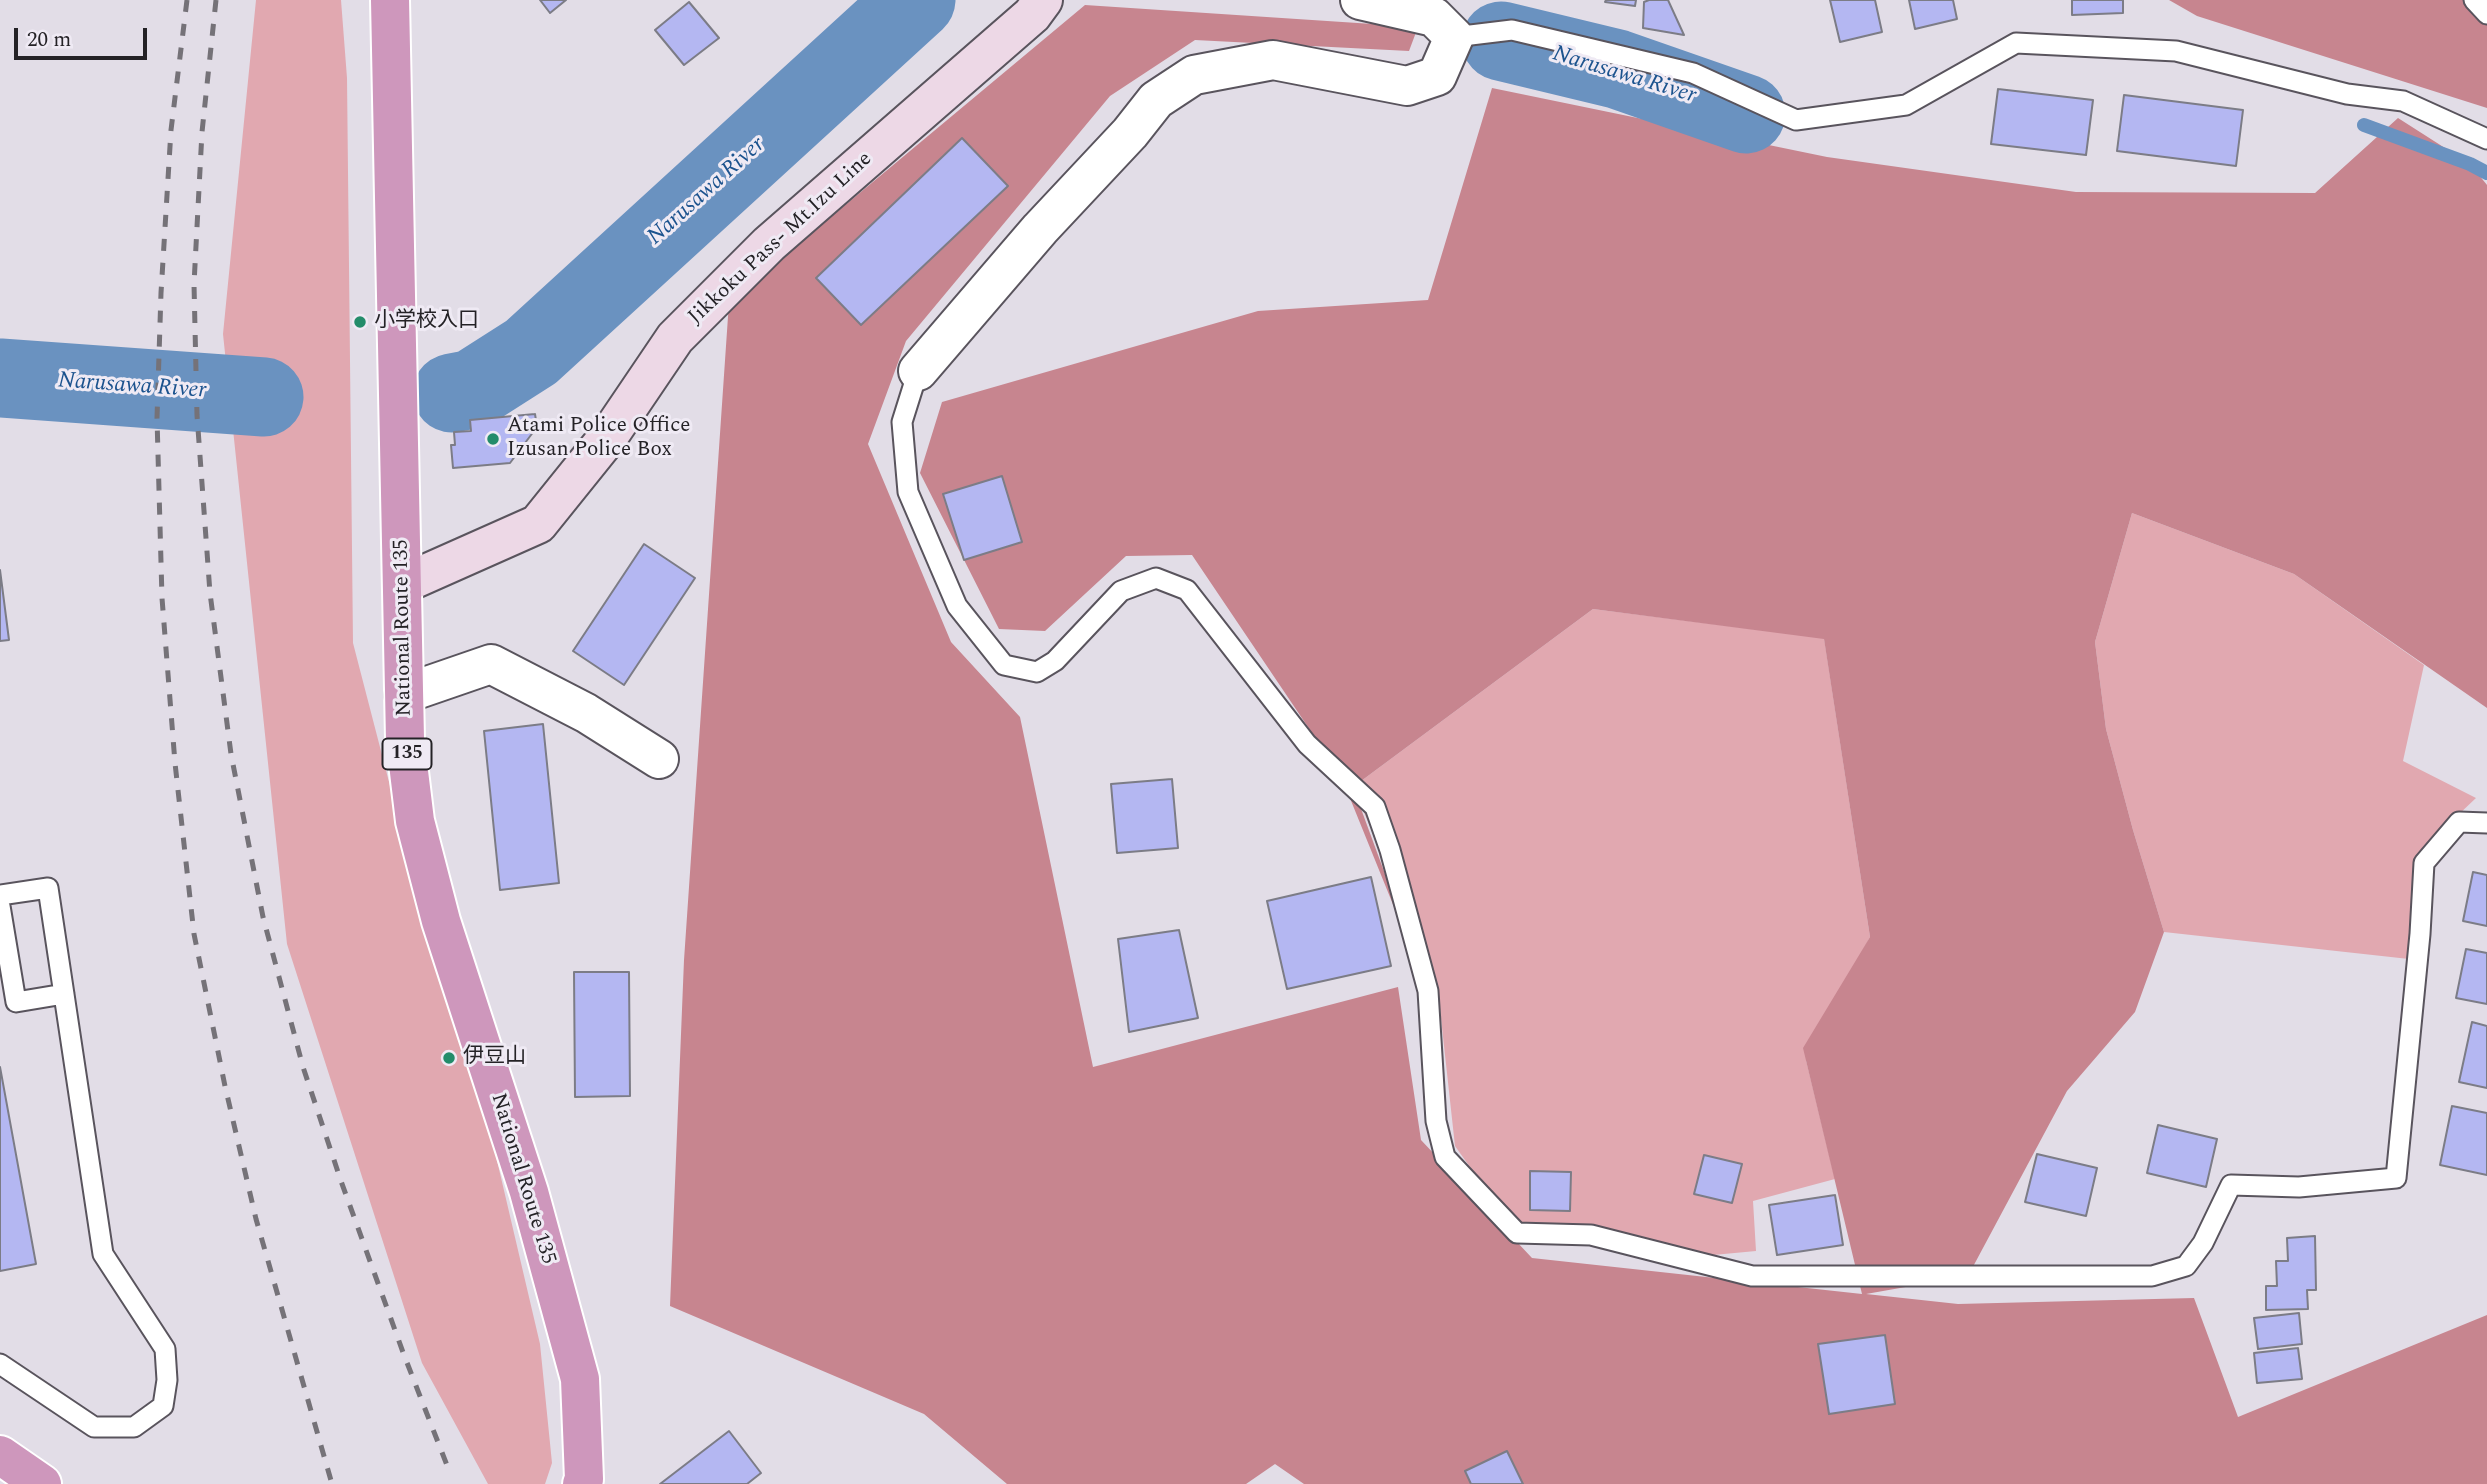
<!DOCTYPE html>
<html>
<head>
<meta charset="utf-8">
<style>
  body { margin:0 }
  #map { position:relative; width:2487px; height:1484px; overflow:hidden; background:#e2dde7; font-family:Spectral,serif }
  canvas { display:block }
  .scale { position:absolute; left:14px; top:28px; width:133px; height:32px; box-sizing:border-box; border:4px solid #242226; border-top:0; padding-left:9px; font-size:21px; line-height:24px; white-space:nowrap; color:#242226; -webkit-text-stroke:5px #efeaf4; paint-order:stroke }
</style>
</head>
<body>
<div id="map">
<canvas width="2487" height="1484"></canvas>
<div class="scale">20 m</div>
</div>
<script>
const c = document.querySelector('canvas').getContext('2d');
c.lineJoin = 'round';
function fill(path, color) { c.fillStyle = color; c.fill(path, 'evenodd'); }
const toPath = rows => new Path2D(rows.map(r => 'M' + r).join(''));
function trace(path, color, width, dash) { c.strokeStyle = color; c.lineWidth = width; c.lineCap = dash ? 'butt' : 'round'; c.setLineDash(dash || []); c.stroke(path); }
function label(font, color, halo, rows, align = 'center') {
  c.font = font + ' Spectral,"Noto Sans JP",serif'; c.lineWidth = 6; c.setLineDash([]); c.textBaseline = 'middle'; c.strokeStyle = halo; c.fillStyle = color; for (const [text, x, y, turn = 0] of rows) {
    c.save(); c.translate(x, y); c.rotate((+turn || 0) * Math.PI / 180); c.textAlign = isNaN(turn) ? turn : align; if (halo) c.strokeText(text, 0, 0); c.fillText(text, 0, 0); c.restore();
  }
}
fill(toPath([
  [256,0,341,0,347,78,353,643,431,944,491,1135,540,1344,552,1463,545,1484,488,1484,422,1363,287,944,223,334],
  [2132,513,2294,574,2424,665,2403,761,2476,798,2418,853,2418,960,2164,932,2133,830,2106,729,2095,642],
  [1593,609,1824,638,1870,937,1806,1060,1835,1179,1753,1201,1756,1251,1681,1258,1517,1233,1455,1146,1437,982,1353,787]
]), '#e1a8b0');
fill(toPath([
  [2169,0,2487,0,2487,108,2197,16],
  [1085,5,1418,27,1409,51,1195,40,1110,96,906,341,868,444,951,642,1020,717,1093,1067,1398,987,1421,1140,1532,1258,1862,1294,1803,1048,1870,937,1824,639,1593,609,1353,787,1428,991,1341,776,1192,555,1126,556,1045,631,999,629,920,473,942,402,1258,311,1428,300,1492,88,1827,157,2076,192,2315,193,2398,118,2470,164,2487,185,2487,708,2294,574,2132,513,2095,642,2106,729,2133,830,2164,932,2135,1012,2067,1091,1968,1276,1866,1294,1958,1304,2194,1298,2238,1417,2487,1315,2487,1484,1304,1484,1275,1464,1246,1484,1007,1484,924,1414,670,1306,684,960,729,302]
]), '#c7858f');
trace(toPath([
  [2364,125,2470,164,2487,173]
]), '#6a92c0', 14);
trace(toPath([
  [1501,41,1617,69,1746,114],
  [0,378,264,397],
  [452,393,473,389,531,352,916,0]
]), '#6a92c0', 79);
const building = toPath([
  [540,0,566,0,550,13,540,0],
  [1606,0,1636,0,1635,6,1605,2,1606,0],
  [1649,0,1668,0,1684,35,1643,28,1644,2,1649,0],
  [1830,0,1875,0,1882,32,1840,42,1830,0],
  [1909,0,1953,0,1957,19,1915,29,1909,0],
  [2072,0,2123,0,2123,13,2072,15,2072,0],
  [689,2,719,38,684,65,655,30,689,2],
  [1998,89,2093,100,2086,155,1991,144,1998,89],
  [2124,95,2243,110,2236,166,2117,151,2124,95],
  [962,138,1008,186,861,325,816,278,962,138],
  [535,414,537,427,510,463,453,468,451,445,455,445,454,432,471,431,470,420,535,414],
  [1002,476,1022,542,964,560,943,494,1002,476],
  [644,544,695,578,624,685,573,651,644,544],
  [0,570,9,640,0,641,0,570],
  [543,724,559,883,500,890,484,731,543,724],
  [1172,779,1178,848,1117,853,1111,784,1172,779],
  [2473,872,2487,875,2487,926,2463,921,2473,872],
  [1371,877,1391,966,1287,989,1267,901,1371,877],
  [1179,930,1198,1018,1129,1032,1118,939,1179,930],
  [2466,949,2487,953,2487,1004,2456,998,2466,949],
  [574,972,629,972,630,1096,575,1097,574,972],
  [2472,1022,2487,1026,2487,1088,2459,1082,2472,1022],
  [0,1067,36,1264,0,1271,0,1067],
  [2452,1106,2487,1113,2487,1175,2440,1165,2452,1106],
  [2158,1125,2217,1139,2206,1187,2147,1173,2158,1125],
  [2037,1154,2097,1168,2086,1216,2025,1202,2037,1154],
  [1704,1155,1742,1164,1732,1203,1694,1194,1704,1155],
  [1530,1171,1571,1172,1570,1211,1530,1210,1530,1171],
  [1835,1195,1843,1245,1777,1255,1769,1205,1835,1195],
  [2315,1236,2316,1290,2307,1290,2308,1309,2266,1310,2266,1286,2277,1286,2276,1261,2288,1261,2287,1238,2315,1236],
  [2299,1313,2302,1344,2258,1349,2254,1318,2299,1313],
  [1885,1335,1895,1404,1829,1414,1818,1344,1885,1335],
  [2298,1348,2302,1379,2257,1383,2254,1353,2298,1348],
  [729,1431,761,1473,747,1484,660,1484,729,1431],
  [1507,1451,1523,1484,1471,1484,1465,1471,1507,1451]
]);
fill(building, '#b4b7f2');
trace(building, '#7c7c86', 2);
const service = toPath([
  [2474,0,2487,14],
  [1454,37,1512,30,1693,73,1796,120,1906,105,2016,43,2176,51,2347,94,2403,101,2487,139],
  [918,371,902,422,908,492,957,606,1004,665,1037,672,1055,661,1121,591,1156,578,1187,590,1307,744,1375,807,1390,850,1428,991,1436,1121,1445,1157,1517,1233,1591,1235,1752,1276,2152,1276,2186,1266,2203,1243,2231,1185,2299,1187,2396,1178,2420,934,2424,863,2459,822,2487,823],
  [0,895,48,888,103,1254,165,1349,167,1380,163,1406,134,1427,94,1427,0,1364],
  [0,906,16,1002,64,994]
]);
const minor = toPath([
  [918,371,1040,229,1130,133,1156,100,1194,75,1273,60,1407,86,1437,76,1454,37,1434,17,1360,0],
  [404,694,491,664,586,713,659,759]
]);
const secondary = toPath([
  [403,584,538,524,608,437,675,338,769,244,1032,15,1043,0]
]);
const trunk = toPath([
  [390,0,405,739,415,821,441,921,529,1192,580,1379,584,1479,582,1484],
  [0,1455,42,1484]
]);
trace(service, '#59545d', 23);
trace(minor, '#59545d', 42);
trace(secondary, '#59545d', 42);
trace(trunk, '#fff', 42);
trace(service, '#fff', 19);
trace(minor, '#fff', 38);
trace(secondary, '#edd8e6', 38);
trace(trunk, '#ce97bc', 38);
trace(toPath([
  [187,0,171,130,161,293,157,418,162,598,175,763,194,934,225,1086,256,1219,332,1484],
  [216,0,202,132,194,284,197,415,210,593,231,754,263,917,303,1067,341,1181,404,1355,450,1473]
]), '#757278', 5, [12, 12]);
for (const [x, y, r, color] of [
  [360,322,7,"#238c6a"],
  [493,439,7,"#238c6a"],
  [449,1058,7,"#238c6a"]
]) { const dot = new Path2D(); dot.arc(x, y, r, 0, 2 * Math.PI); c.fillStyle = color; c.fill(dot); trace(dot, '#efeaf4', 2.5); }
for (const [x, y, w] of [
  [407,754,49]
]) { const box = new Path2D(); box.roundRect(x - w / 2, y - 15.5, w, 31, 5); c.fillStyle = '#efeaf4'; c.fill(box); trace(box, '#242226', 2); }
label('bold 19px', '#242226', null, [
  ["135",407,754]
]);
label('21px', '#242226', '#efeaf4', [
  ["Jikkoku Pass- Mt.Izu Line",781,239,-43],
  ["National Route 135",404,628,-91],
  ["National Route 135",522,1179,73]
]);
label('21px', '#242226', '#efeaf4', [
  ["小学校入口",374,322],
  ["Atami Police Office",507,427],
  ["Izusan Police Box",507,451],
  ["伊豆山",463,1058]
], 'left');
label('italic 23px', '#1c538e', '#efeaf4', [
  ["Narusawa River",1624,76,17],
  ["Narusawa River",707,192,-42],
  ["Narusawa River",132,387,4]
]);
</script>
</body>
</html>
